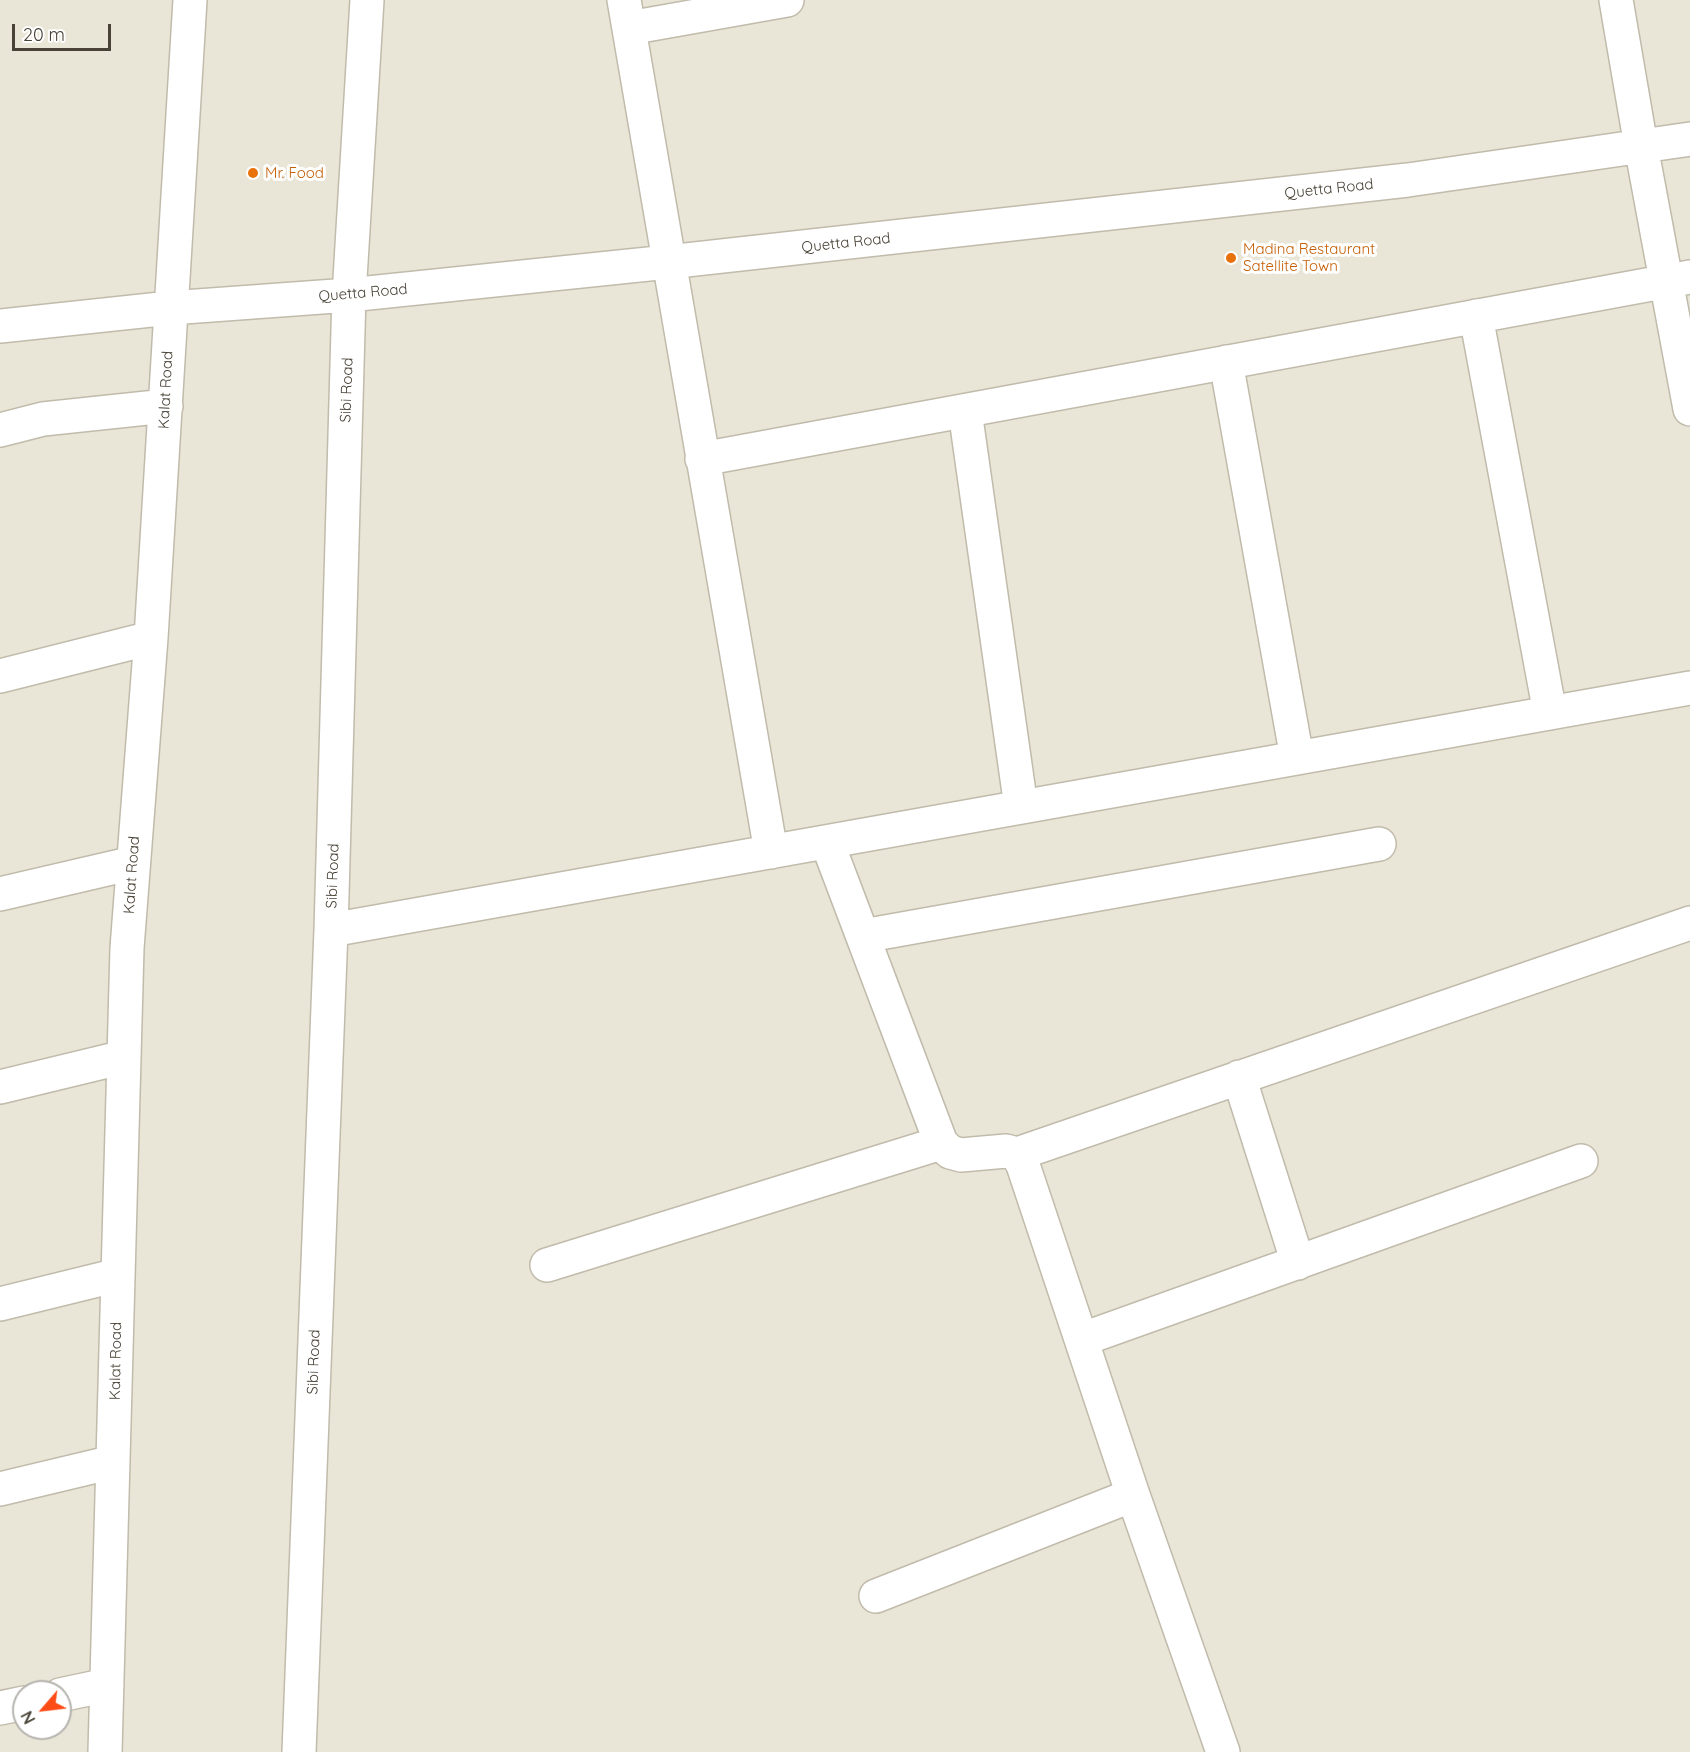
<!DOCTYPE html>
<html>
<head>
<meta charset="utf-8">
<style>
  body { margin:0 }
  #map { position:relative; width:1690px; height:1752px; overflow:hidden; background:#f5f2e9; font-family:Quicksand,sans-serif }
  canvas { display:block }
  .north { position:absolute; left:12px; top:1680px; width:60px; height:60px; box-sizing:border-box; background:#fff; border:2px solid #b6b4af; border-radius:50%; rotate:242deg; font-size:16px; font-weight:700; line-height:24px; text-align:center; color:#494337 }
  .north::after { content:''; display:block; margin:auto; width:21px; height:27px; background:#ff4b16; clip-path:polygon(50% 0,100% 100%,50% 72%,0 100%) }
  .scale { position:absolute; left:12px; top:24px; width:99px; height:27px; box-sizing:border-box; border:3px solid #494337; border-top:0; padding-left:8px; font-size:18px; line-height:21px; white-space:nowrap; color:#494337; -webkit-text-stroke:4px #fff; paint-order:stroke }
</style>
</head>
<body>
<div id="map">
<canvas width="1690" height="1752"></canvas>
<div class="north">N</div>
<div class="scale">20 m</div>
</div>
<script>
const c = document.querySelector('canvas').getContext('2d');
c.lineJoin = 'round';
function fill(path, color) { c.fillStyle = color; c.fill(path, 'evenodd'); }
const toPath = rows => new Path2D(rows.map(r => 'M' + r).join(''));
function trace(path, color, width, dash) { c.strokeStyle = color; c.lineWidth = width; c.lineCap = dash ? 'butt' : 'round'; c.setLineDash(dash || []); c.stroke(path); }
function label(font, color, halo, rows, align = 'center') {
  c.font = font + ' Quicksand,sans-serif'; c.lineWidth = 6; c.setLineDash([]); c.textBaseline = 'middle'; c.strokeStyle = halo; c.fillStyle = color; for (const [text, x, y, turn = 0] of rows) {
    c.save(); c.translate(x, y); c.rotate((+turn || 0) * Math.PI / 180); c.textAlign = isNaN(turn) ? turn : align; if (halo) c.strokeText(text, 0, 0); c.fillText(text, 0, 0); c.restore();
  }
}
fill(toPath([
  [0,0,1690,0,1690,1752,0,1752],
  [24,1692,60,1692,60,1728,24,1728]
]), '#e9e5d7');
const minor = toPath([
  [624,0,771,852],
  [1616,0,1641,146,1690,409],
  [629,28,787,0],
  [1476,316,1550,713],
  [0,326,170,308,349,295,668,262,1408,180,1690,139],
  [1226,362,1297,758],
  [965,411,1021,807],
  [0,430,43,419,166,406],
  [702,459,1690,277],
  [0,676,151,638],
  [827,842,941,1143,950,1152,961,1155,1006,1151,1017,1154,1690,923],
  [0,894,133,863],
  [331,930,1690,688],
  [863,936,1379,844],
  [1239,1077,1298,1263],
  [0,1087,124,1057],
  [1017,1154,1023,1165,1133,1495,1223,1752],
  [547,1265,941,1143],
  [0,1304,118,1275],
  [1083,1339,1581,1161],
  [0,1489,113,1462],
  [876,1596,1133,1495],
  [60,1695,107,1685],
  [0,1708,24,1703],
  [105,1752,127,948,151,638,190,0],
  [299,1752,331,930,349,295,367,0]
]);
trace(minor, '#c1bbab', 36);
trace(minor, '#fff', 33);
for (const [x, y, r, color] of [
  [253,173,6,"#e8710a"],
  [1231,258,6,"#e8710a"]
]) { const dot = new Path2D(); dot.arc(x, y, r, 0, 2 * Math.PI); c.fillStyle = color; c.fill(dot); trace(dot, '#fff', 2); }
label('15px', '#c56008', '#fff', [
  ["Mr. Food",265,173],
  ["Madina Restaurant",1243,249],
  ["Satellite Town",1243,266]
], 'left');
label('15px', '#494337', '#fff', [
  ["Quetta Road",1329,189,-6],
  ["Quetta Road",846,243,-6],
  ["Quetta Road",363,293,-5],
  ["Kalat Road",166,390,-87],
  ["Sibi Road",347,390,-88],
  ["Kalat Road",132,875,-86],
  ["Sibi Road",333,876,-88],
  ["Kalat Road",116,1361,-89],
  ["Sibi Road",314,1362,-88]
]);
</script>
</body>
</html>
